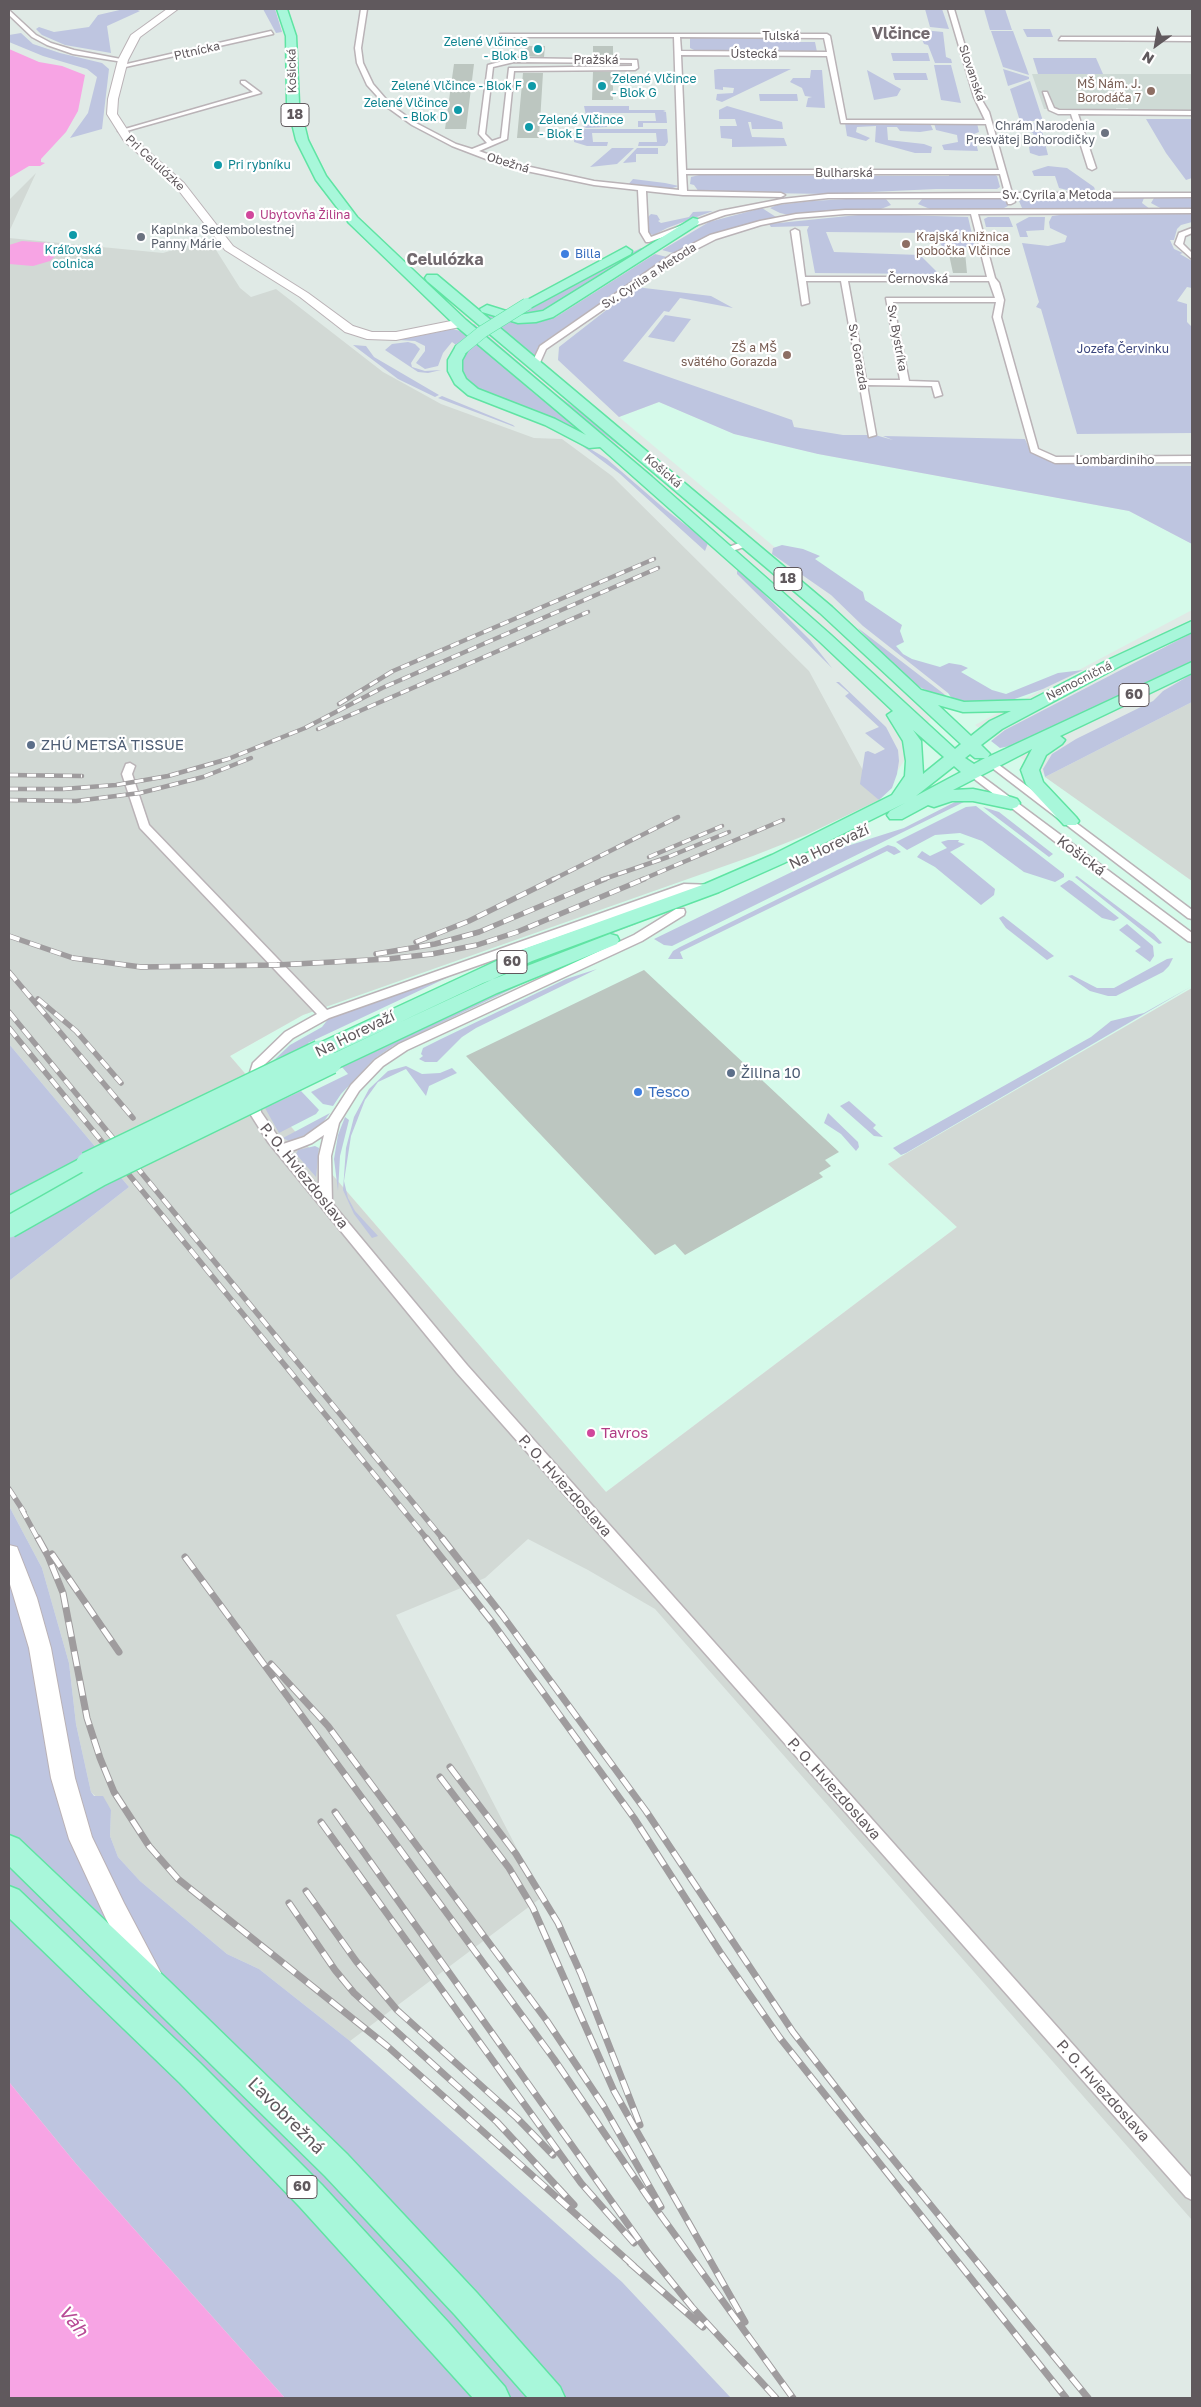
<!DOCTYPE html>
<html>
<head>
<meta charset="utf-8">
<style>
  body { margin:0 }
  #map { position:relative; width:1201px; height:2407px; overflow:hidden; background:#e0eae6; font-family:"Golos Text",sans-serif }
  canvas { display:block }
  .frame { position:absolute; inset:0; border:10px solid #60595d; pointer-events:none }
  .north { position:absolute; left:1131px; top:20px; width:50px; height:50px; -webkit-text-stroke:4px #fff; paint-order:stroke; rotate:212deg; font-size:14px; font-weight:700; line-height:20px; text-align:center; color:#60595d }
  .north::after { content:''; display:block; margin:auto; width:18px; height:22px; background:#60595d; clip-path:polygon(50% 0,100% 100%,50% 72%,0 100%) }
</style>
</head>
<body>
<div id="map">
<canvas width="1201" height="2407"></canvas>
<div class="frame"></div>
<div class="north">N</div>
</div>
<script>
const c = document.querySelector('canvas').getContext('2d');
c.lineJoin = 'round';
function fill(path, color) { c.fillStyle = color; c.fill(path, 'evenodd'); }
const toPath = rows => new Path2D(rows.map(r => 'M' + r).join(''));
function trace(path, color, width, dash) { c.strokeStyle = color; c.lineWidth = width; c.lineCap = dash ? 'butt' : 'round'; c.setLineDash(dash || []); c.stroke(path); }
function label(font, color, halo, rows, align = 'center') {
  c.font = font + ' "Golos Text",sans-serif'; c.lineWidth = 4.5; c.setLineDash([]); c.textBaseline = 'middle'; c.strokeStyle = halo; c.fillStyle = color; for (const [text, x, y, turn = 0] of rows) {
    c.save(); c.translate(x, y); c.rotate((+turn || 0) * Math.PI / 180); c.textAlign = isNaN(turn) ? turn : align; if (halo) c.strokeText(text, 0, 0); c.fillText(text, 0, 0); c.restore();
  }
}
fill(toPath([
  [659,402,734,434,818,454,1129,511,1192,544,1192,610,975,725,1192,881,1192,988,888,1164,957,1227,606,1492,230,1056,303,1015,879,800,948,692,619,417]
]), '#d5faea');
fill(toPath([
  [36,173,9,232,9,200],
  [9,238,163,253,206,240,216,250,240,288,251,297,276,289,383,372,441,404,534,438,562,439,612,476,809,671,879,800,806,835,753,856,303,1015,230,1056,606,1492,957,1227,888,1164,1192,988,1192,2220,655,1609,588,1570,528,1539,485,1578,396,1615,542,1897,350,2041,259,1969,227,1954,140,1881,118,1857,110,1836,111,1810,91,1792,76,1724,69,1663,42,1568,9,1506,9,1281,129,1187,9,1044],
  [1192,702,1192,881,1045,777]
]), '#d2d9d5');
fill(toPath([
  [1032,74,1192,74,1192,110,1129,110,1128,108,1116,108,1116,110,1044,109]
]), '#cedad5');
fill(toPath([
  [124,9,135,9,140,11,107,26,111,53,65,45,42,35,36,29,39,27,54,32,89,27,98,15],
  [263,9,275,9,282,32,276,33],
  [925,9,942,9,949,29,930,27],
  [984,9,1005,9,1012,30,990,30],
  [1023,29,1050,29,1053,37,1027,37],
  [923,30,943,32,946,57,951,59,952,63,935,63,928,45,924,44,918,31],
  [991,31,1013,31,1029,75,1003,67],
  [21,33,33,44,60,53,102,63,109,69,102,129,70,138,88,113,97,77,87,69,43,56,9,42,9,35],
  [690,37,790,39,794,42,815,42,817,52,698,52,690,48],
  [891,53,928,53,930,61,893,61],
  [1033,58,1096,58,1103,74,1038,74],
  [934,65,951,65,961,103,941,100],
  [718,69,791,69,722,102,716,100,717,94,733,93,734,88,723,87,723,90,715,89,714,70],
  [1003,69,1029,77,1029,79,1008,86],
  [811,70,822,70,825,108,806,107,808,98,812,97,805,96,802,88,790,82,793,78,810,78],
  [867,70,901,89,897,96,874,100],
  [893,73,926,73,928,80,895,80],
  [1030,81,1042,118,1043,121,1020,121,1010,89],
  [759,94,797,94,798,101,760,101],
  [584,106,629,106,629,110,666,110,663,111,666,112,667,123,643,123,643,127,669,127,638,127,638,121,656,121,655,113,593,113,593,121,608,121,607,127,586,128,583,126,587,120],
  [727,106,782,122,783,129,752,129,751,122,770,122,748,122,752,137,784,138,787,146,732,147,732,139,721,138,720,126,737,126,735,119,719,119,719,110],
  [1146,119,1192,119,1192,178,1186,180,1166,153],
  [845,123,930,123,933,130,920,132,900,131,897,127,887,127,888,140,924,144,932,147,931,153,915,153,875,142,876,126,857,127,856,132,870,138,866,141,847,136],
  [934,123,977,123,979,132,974,134,978,151,944,150,942,145,958,142,957,135,936,130],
  [1021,123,1040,123,1048,155,1039,156,1030,153,1029,147,1036,145,1033,133,1017,128,1017,126,1028,128,1027,124],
  [584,129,667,129,668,142,665,146,638,146,639,142,657,142,656,133,592,133,593,142,608,142,607,146,587,146,574,142,575,132],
  [612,148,634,148,617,164,590,167],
  [637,148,658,148,658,154,636,154,636,162,623,163],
  [1048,166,1067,168,1094,187,1098,198,1144,198,1142,203,1150,209,1022,208,1019,201,1023,199,1069,198,1067,190,1059,188,1055,176,1034,176,1032,171],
  [949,173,992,173,997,176,1000,187,997,189,936,189,827,194,699,192,694,185,690,184,691,177,699,175,949,176],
  [633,179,665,183,679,186,666,190,627,186],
  [864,198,886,199,891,205,881,209,824,211,789,215,780,213,770,208,777,205,812,201],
  [923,198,1003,199,1007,201,1008,206,1002,209,930,209,918,204],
  [1154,198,1192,198,1192,209,1162,209,1151,203],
  [762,208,776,217,710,235,673,253,662,250,709,222],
  [713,211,667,228,654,235,649,234,648,217,651,214,657,215,660,220,658,221,661,223,689,217,693,212],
  [868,214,968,217,975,247,942,247,936,233,826,232,834,252,920,255,939,274,815,273,807,230,809,226,771,227,769,224],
  [1067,214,1192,214,1192,222,1181,225,1177,229,1174,240,1170,240,1174,249,1183,253,1180,254,1192,261,1192,288,1187,287,1177,301,1187,304,1187,322,1192,327,1192,433,1077,434,1041,309,1036,307,1039,302,1022,243,1048,246,1065,242,1067,236,1050,228,1049,222,1052,216],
  [988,217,1009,217,1013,227,986,227,984,219],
  [1029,217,1045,217,1044,230,1026,231,1028,237,1020,237,1016,224],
  [641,248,646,250,539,315,518,315,586,275],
  [655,254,667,257,545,341,538,347,534,356,481,311,537,323,543,321,556,317],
  [636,287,711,296,733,308,680,298,669,312,664,311,623,361,792,420,794,427,843,435,875,435,893,440,883,436,1025,439,1030,451,1054,461,1101,462,1103,466,1192,466,1192,544,1129,511,818,454,734,434,659,402,619,417,558,360,559,347],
  [665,315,691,319,674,342,648,337],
  [474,324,557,395,621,441,653,471,554,397,472,325],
  [453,329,464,332,536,395,587,435,474,387,462,373,461,361,467,353,452,342,443,353,438,366,425,369,416,363,425,351,425,346,415,341,398,340],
  [408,342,415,344,420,349,411,363,412,367,425,371,441,370,428,373,418,372,385,350,392,344],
  [353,345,366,346,374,357,439,395,435,397,398,379],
  [442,396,513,425,515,427,438,398],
  [569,436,607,459,666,510,705,540,708,543,705,551,620,474],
  [782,545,803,549,820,556,815,559,863,592,865,600,902,625,900,631,904,642,896,646,903,654,912,659,940,667,949,663,961,665,968,668,961,672,992,690,1006,694,1058,673,1083,670,1043,689,1009,701,971,702,953,700,948,693,863,626,831,595,772,554,773,548],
  [740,570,810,640,832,668,737,574,737,571],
  [858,628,944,694,947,697,933,694,916,685,891,664],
  [1192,633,1192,661,1015,745,1000,748,991,741,1005,730],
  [1192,674,1192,702,1045,777,1043,769,1052,754,1076,739,1153,701,1163,691],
  [836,682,839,682,886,727,898,750,899,761,897,774,892,788,879,800,860,784,865,752,868,751,875,754,885,749,865,733,879,727,845,696,849,693],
  [968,800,672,946,664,945,654,939,841,848,904,828,957,801],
  [976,806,1064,874,1064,877,1055,882,1024,872,982,841,960,833,935,835,907,850,896,842,966,807],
  [983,807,999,812,1053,854,1049,857],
  [948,840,959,840,958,842,965,844,950,852,995,889,994,895,981,905,935,867,917,857,922,851,930,856,947,848,941,842],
  [888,845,895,847,901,852,894,855,887,851,680,952,683,959,668,959,673,951,680,947],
  [1077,876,1154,934,1162,943,1159,944,1075,877],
  [1069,880,1072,881,1119,918,1114,921,1102,918,1060,886],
  [1003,916,1054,956,1047,960,1006,928,999,918],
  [634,922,636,924,484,984,327,1058,325,1056,528,962],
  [1127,924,1153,946,1154,956,1150,962,1135,951,1141,947,1119,930],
  [1173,958,1169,966,1163,972,1116,996,1108,996,1090,991,1068,976,1072,975,1097,988,1114,988,1167,959],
  [597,969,476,1028,462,1037,437,1062,425,1062,419,1059,423,1056,421,1054,423,1048,441,1039,566,979],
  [456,972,457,973,308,1043,309,1045,273,1061,290,1045,322,1027,329,1018],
  [541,975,393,1046,374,1059,341,1094,333,1106,323,1104,311,1092,348,1074,342,1067,467,1007],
  [1192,986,906,1153,901,1155,893,1148,1091,1037,1111,1021,1144,1013],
  [9,1044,129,1187,9,1281],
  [406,1066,422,1074,440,1073,452,1068,457,1073,429,1086,426,1096,406,1069,378,1082,365,1100,351,1136,344,1181,348,1198,355,1211,378,1236,372,1238,354,1214,343,1190,346,1148,354,1117,369,1089,388,1071],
  [301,1091,319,1110,316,1114,279,1133,265,1108],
  [849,1101,876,1125,873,1128,883,1137,874,1136,840,1106],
  [330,1113,321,1125,303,1136,289,1141,283,1138],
  [828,1113,858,1142,859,1147,856,1151,841,1134,824,1123],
  [345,1117,349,1120,340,1156,338,1191,334,1159,338,1135],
  [315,1146,319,1148,316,1177,296,1154,298,1150],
  [9,1506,42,1568,69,1663,76,1724,91,1792,94,1796,103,1796,111,1810,110,1836,118,1857,140,1881,227,1954,259,1969,350,2041,622,2282,731,2398,285,2398,77,2165,9,2082]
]), '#bec5e0');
fill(toPath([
  [9,49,39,62,62,66,85,75,78,111,66,132,41,159,41,162,45,163,40,166,29,166,9,178],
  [22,241,49,243,56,246,57,254,50,261,33,266,9,264,9,245],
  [9,2082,77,2165,285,2398,9,2398]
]), '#f7a4e4');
fill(toPath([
  [525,46,545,46,544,57,524,56],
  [593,46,613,46,613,58,593,57],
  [454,64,474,64,466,129,445,129],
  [593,72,613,72,613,100,592,100],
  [523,73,543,73,539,138,517,138],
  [948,250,965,252,967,273,953,273],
  [644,970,839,1152,825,1160,831,1166,819,1173,823,1177,685,1255,675,1244,655,1255,466,1056]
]), '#bcc6c0');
const street = toPath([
  [361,9,367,9,361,48,363,63,373,84,391,105,416,123,456,144,472,149,487,143,479,134,488,65,514,58,637,60,638,68,635,70,514,71,507,139,479,151,512,163,594,181,679,190,674,37,502,37,500,34,827,34,830,36,846,120,985,120,974,97,948,9,954,9,980,97,989,112,1012,193,1192,193,1192,197,1013,198,1015,202,1011,204,1008,204,1006,198,828,198,782,203,725,215,649,242,646,242,640,232,638,190,594,185,507,167,452,146,412,125,387,107,367,85,357,63,355,48,361,9],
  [680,37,824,38,827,52,681,51,680,37],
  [681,55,827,56,841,123,986,124,999,170,686,170,681,55],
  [514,62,632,63,632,66,509,68,501,138,492,141,485,134,493,67,514,62],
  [686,174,1000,174,1005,193,828,194,782,199,720,211,651,237,648,232,646,191,683,195,781,197,785,195,781,193,687,191,686,174],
  [9,10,36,35,51,43,74,50,126,60,123,62,73,54,47,45,32,37,9,15,9,10],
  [271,31,273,34,121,68,118,66,271,31],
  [1061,37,1192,37,1192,41,1059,40,1061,37],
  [241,81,245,81,261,93,123,132,118,131,253,92,241,83,241,81],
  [1043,92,1047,92,1054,108,1059,110,1192,111,1192,115,1078,114,1096,168,1092,170,1088,168,1071,114,1058,114,1049,110,1043,92],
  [1192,209,1192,213,978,214,995,278,999,283,1004,300,1001,317,1038,449,1056,457,1192,456,1192,462,1055,463,1031,452,993,317,996,302,893,302,909,381,938,382,942,395,935,397,932,386,867,385,876,435,869,437,841,281,806,281,809,303,802,305,791,231,795,229,799,231,805,277,987,277,971,214,845,214,796,218,761,225,716,239,677,259,546,349,538,367,531,365,540,346,671,255,710,235,760,221,796,214,845,210,1192,209],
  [848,281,989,281,995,298,886,298,900,380,866,380,848,281],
  [1192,228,1192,233,1185,236,1183,244,1192,253,1192,259,1175,244,1179,233,1192,228],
  [747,540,750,541,750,545,726,553,721,550,747,540],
  [991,759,1192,910,1192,919,1188,918,987,764,986,762,991,759],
  [130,763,135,766,132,774,149,825,327,1010,684,884,716,885,717,888,716,891,689,891,329,1018,293,1038,264,1065,257,1088,261,1112,283,1144,304,1137,329,1119,351,1085,375,1060,399,1044,634,935,676,909,684,909,685,912,684,915,642,941,407,1050,383,1066,359,1091,339,1123,331,1156,332,1203,467,1365,1192,2178,1192,2200,1186,2197,457,1373,268,1142,249,1112,245,1088,253,1063,285,1032,317,1014,140,828,122,774,126,764,130,763],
  [324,1135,319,1156,319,1188,289,1152,312,1143,324,1135],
  [972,769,1192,933,1192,942,1188,941,1063,848,968,774,968,770,972,769]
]);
const secondary = toPath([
  [167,9,178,9,140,37,128,60,118,99,117,114,132,137,184,183,233,246,308,293,353,326,372,332,396,332,461,319,467,323,465,326,396,340,367,339,345,332,300,297,225,250,176,187,124,141,107,114,108,99,118,60,131,35,167,9],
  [9,1545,17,1547,37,1598,51,1648,75,1778,92,1837,124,1903,161,1973,158,1982,149,1985,140,1982,106,1919,69,1839,51,1778,29,1648,9,1581,9,1545]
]);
const primary = toPath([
  [277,9,287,9,296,36,299,103,308,140,326,176,357,217,466,320,652,477,831,635,955,749,961,744,820,613,427,281,425,278,427,275,437,275,832,607,921,690,964,702,1031,700,1110,659,1192,621,1192,632,1122,665,1002,729,981,745,990,754,988,757,1192,662,1192,673,1060,736,1065,740,1062,744,1046,755,1039,770,1043,782,1076,817,1079,821,1076,825,1064,825,1026,784,1021,770,1032,749,953,790,973,789,1011,797,1017,799,1020,803,1017,807,1011,809,973,801,952,801,934,807,928,805,902,819,890,819,887,815,890,811,905,803,784,863,719,892,532,961,327,1056,320,1058,313,1056,310,1051,313,1046,518,951,705,884,772,855,892,795,905,776,906,761,903,741,887,715,893,711,819,641,600,447,589,448,545,425,468,395,455,384,448,371,448,360,456,346,461,345,468,349,462,360,462,371,466,379,478,389,555,419,586,435,456,326,349,223,316,180,296,140,287,103,286,36,277,9],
  [938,705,963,712,1011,711,990,721,971,736,938,705],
  [913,730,944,757,923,774,921,741,913,730],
  [970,754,975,758,985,758,974,764,965,758,970,754],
  [954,766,961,772,916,796,954,766],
  [693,218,697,219,699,222,697,225,553,317,536,322,518,323,482,312,480,309,487,305,519,315,543,311,693,218],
  [626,247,632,251,631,254,532,307,522,307,520,304,626,247],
  [610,934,617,936,619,940,617,944,497,993,338,1068,331,1070,324,1068,321,1063,324,1058,483,983,610,934],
  [87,1155,94,1158,97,1163,94,1168,9,1214,9,1196,87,1155],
  [9,1835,19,1839,169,1981,347,2154,477,2293,560,2387,565,2398,528,2398,455,2315,325,2176,9,1866,9,1835],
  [9,1886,19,1890,200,2063,322,2185,448,2322,505,2387,510,2398,473,2398,300,2207,180,2083,9,1918,9,1886]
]);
trace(street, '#bab3b7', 3);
trace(secondary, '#bab2b6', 2);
trace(primary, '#5fe4a3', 3);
fill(street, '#fff');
fill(secondary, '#fff');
fill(primary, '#a8f7da');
const railFar2 = toPath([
  [339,704,393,671,654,559],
  [318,729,588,612],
  [9,775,82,776],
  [9,789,63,789,116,785,168,776,228,759,305,728,382,688,658,568],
  [9,800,76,801,140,793,203,777,251,758],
  [649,857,722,826],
  [552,880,678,817],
  [601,880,668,857,729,832],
  [641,880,783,820]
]);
const railFar1 = toPath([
  [9,936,73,958,141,967,277,965,388,959,432,954,477,945,517,932,644,879],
  [416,942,469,921,554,879],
  [376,954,435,944,479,932,605,879],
  [9,972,133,1118],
  [38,999,76,1031,121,1083],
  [9,1012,443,1539],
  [9,1028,427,1539],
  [9,1489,24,1512],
  [21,1508,38,1539]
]);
const rail = toPath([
  [38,1538,48,1556,63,1593,87,1718,100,1758,114,1792,149,1846,178,1879,387,2046,634,2266],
  [426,1538,492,1622,634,1818,720,1952,780,2038,1066,2398],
  [442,1538,502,1615,646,1811,793,2032,866,2126,1088,2398],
  [52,1554,119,1652],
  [185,1557,554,2059,649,2199,793,2398],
  [271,1664,328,1726,547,2021,603,2105,661,2207],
  [450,1767,516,1854,558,1923,581,1974,640,2125],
  [440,1777,509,1868,533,1908,614,2091,745,2322],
  [335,1812,649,2254,692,2307,776,2398],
  [321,1822,581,2183,634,2243],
  [306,1891,356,1961,397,2010,517,2118,553,2155],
  [289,1903,335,1970,354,1993,497,2122,574,2205],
  [630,2263,703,2327]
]);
trace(railFar2, '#9f9c9e', 4.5);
trace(railFar1, '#9f9c9e', 5.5);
trace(rail, '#9f9c9e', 7);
trace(railFar2, '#fff', 3, [9]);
trace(railFar1, '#fff', 4, [11]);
trace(rail, '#fff', 5, [15]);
const primaryBridgeFar1 = toPath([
  [461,349,482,332,527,304]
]);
const primaryBridge = toPath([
  [87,1163,320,1051],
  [9,1227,99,1176,331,1063]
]);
trace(primaryBridgeFar1, '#5fe4a3', 13, []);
trace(primaryBridge, '#5fe4a3', 24, []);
trace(primaryBridgeFar1, '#a8f7da', 12);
trace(primaryBridge, '#a8f7da', 21);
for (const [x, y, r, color] of [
  [538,49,5,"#0f9aa8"],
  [532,86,5,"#0f9aa8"],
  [602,86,5,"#0f9aa8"],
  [1151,91,5,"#8d6e63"],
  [458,110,5,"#0f9aa8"],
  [529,127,5,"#0f9aa8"],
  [1105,133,5,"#6b7280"],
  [218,165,5,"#0f9aa8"],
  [250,215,5,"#d1479c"],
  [73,235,5,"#0f9aa8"],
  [141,237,5,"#6b7280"],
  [906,244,5,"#8d6e63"],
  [565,254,5,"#3f7fe0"],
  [787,355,5,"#8d6e63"],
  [31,745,5,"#5c6f8a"],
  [731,1073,5,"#5c6f8a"],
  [638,1092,5,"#3f7fe0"],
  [591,1433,5,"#d1479c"]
]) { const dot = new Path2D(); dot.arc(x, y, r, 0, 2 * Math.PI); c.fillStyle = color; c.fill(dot); trace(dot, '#fff', 2); }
label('12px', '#60595d', '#fff', [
  ["Tulská",781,36],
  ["Pltnícka",197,51,-13],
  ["Ústecká",754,54],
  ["Pražská",596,60],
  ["Košická",292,71,-91],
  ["Slovanská",972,73,71],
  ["Pri Celulózke",155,163,43],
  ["Obežná",508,163,17],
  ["Bulharská",844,173],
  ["Sv. Cyrila a Metoda",1057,195],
  ["Sv. Cyrila a Metoda",649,276,-33],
  ["Černovská",918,279],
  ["Sv. Bystríka",897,338,80],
  ["Sv. Gorazda",858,357,80],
  ["Lombardiniho",1115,460],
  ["Košická",663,471,41],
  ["Nemocničná",1079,681,-27]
]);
label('12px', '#0d838f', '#fff', [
  ["Zelené Vlčince",528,42],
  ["- Blok B",528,56],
  ["Zelené Vlčince",612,79,"left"],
  ["- Blok G",612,93,"left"],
  ["Zelené Vlčince - Blok F",522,86],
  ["Zelené Vlčince",448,103],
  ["- Blok D",448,117],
  ["Zelené Vlčince",539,120,"left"],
  ["- Blok E",539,134,"left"],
  ["Pri rybníku",228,165,"left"],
  ["Kráľovská",73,250,"center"],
  ["colnica",73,264,"center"]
], 'right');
label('12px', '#785e54', '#fff', [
  ["MŠ Nám. J.",1141,84],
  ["Borodáča 7",1141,98],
  ["Krajská knižnica",916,237,"left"],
  ["pobočka Vlčince",916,251,"left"],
  ["ZŠ a MŠ",777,348],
  ["svätého Gorazda",777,362]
], 'right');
label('12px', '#5b616d', '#fff', [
  ["Chrám Narodenia",1095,126],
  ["Presvätej Bohorodičky",1095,140],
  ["Kaplnka Sedembolestnej",151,230,"left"],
  ["Panny Márie",151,244,"left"]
], 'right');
label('12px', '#b23c85', '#fff', [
  ["Ubytovňa Žilina",260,215]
], 'left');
label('12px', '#366cbe', '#fff', [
  ["Billa",575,254]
], 'left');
label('12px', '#3a457d', '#fff', [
  ["Jozefa Červinku",1123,349]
]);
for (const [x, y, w] of [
  [295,115,28],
  [788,579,28],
  [1134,695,30],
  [512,962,30],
  [302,2187,30]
]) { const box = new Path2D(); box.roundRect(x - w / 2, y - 11.5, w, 23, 4); c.fillStyle = '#fff'; c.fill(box); trace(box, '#60595d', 1); }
label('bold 14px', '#60595d', null, [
  ["18",295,115],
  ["18",788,579],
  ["60",1134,695],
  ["60",512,962],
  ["60",302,2187]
]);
label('15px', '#4e5e75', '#fff', [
  ["ZHÚ METSÄ TISSUE",41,745],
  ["Žilina 10",741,1073]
], 'left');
label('15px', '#60595d', '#fff', [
  ["Na Horevaží",829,847,-25],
  ["Košická",1081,856,37],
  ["Na Horevaží",355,1034,-26],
  ["P. O. Hviezdoslava",304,1176,51],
  ["P. O. Hviezdoslava",565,1486,48],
  ["P. O. Hviezdoslava",834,1789,48],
  ["P. O. Hviezdoslava",1103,2091,48]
]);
label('15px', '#366cbe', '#fff', [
  ["Tesco",648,1092]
], 'left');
label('15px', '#b23c85', '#fff', [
  ["Tavros",601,1433]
], 'left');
label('bold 16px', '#726a6f', '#fff', [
  ["Vlčince",901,34],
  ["Celulózka",445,260]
]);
label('18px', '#60595d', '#fff', [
  ["Ľavobrežná",286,2116,45]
]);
label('italic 19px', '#b74a95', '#fff', [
  ["Váh",73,2321,50]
]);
</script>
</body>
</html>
